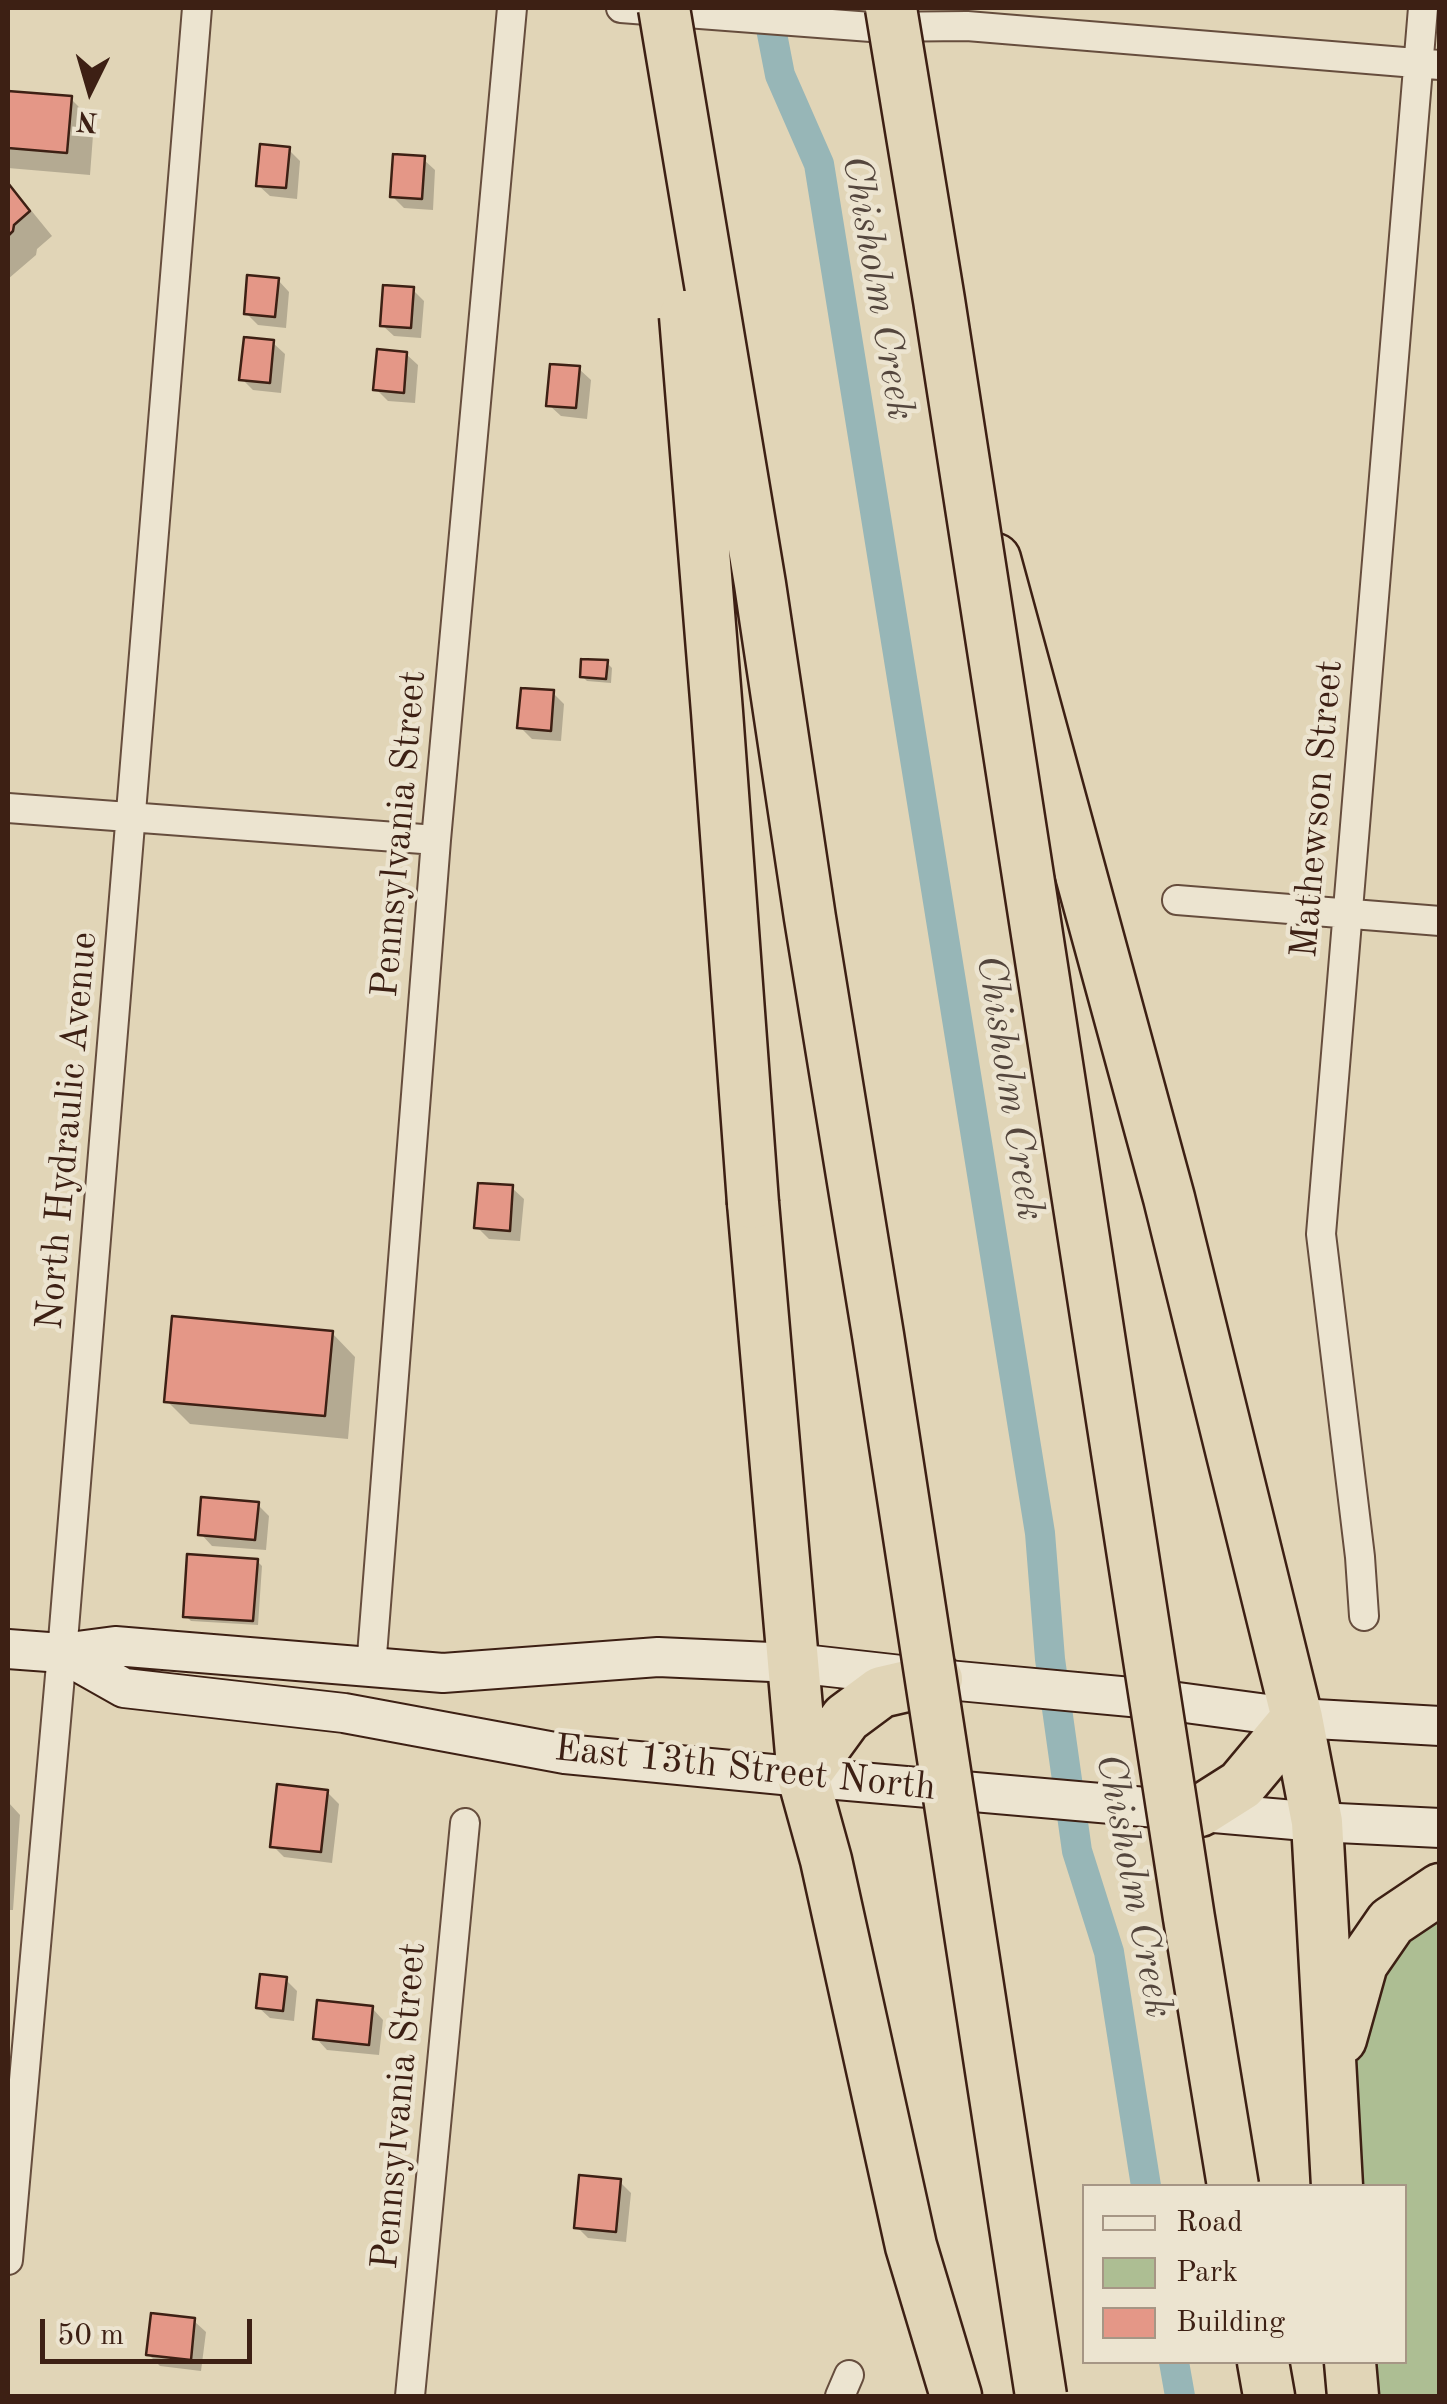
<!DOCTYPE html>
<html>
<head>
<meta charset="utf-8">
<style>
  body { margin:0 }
  #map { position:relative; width:1447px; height:2404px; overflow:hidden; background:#e1d5b7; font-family:"Old Standard TT",serif }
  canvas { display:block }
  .frame { position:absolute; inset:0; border:10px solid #3d2014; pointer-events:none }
  .legend { position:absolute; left:1082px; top:2184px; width:325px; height:180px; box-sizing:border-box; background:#ece4d0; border:2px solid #a69685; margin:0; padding:12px 18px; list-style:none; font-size:30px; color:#3d2014 }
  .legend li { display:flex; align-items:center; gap:20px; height:50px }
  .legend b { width:50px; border:2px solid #a69685 }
  .north { position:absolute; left:40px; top:40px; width:100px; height:100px; -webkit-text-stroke:8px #ece4d0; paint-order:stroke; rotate:185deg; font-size:28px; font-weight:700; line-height:40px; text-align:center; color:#3d2014 }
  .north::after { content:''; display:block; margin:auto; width:35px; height:45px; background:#3d2014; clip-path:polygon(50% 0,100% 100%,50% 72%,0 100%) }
  .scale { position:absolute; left:40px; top:2319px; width:212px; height:45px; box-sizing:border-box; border:5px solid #3d2014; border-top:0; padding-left:12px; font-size:30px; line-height:35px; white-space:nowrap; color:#3d2014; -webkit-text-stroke:8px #ece4d0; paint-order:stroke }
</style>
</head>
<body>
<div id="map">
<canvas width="1447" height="2404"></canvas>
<div class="frame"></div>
<ul class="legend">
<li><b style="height:12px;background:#ece4d0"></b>Road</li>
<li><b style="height:28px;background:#adbe93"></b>Park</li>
<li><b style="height:28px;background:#e49787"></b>Building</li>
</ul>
<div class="north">N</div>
<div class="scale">50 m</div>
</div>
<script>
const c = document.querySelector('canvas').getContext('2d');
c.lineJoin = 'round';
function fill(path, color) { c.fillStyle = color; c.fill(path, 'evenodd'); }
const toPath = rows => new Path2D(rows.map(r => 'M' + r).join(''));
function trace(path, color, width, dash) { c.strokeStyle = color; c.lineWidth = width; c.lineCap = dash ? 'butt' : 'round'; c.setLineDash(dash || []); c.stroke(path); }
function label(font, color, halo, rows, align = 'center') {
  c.font = font + ' "Old Standard TT",serif'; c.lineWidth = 9; c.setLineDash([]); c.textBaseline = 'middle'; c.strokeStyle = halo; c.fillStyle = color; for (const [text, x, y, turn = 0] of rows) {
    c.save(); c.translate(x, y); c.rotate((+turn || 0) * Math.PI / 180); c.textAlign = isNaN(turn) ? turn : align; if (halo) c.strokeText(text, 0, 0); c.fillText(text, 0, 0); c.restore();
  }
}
fill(toPath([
  [1439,1911,1439,2396,1370,2396,1367,2362,1404,2362,1404,2186,1353,2186,1353,2110,1356,2056,1375,1972]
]), '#adbe93');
fill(toPath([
  [8,93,71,99,94,122,90,175,8,168],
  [288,149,300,161,297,199,270,196,258,185],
  [423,159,435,170,433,210,404,208,392,196],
  [8,182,52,236,37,249,36,255,8,279],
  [278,280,289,292,286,328,258,325,246,313],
  [413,290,424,301,421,338,394,336,382,325],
  [273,343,285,354,281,393,253,390,242,379],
  [406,354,418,365,415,403,388,401,376,389],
  [579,369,591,380,587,419,561,416,549,405],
  [606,662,612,668,611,683,587,681,582,676],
  [553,693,564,704,561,741,532,739,520,727],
  [512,1188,524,1199,520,1241,489,1239,477,1227],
  [332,1333,355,1357,348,1439,190,1424,167,1401],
  [257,1504,269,1516,266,1550,212,1546,201,1534],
  [257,1561,262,1566,258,1625,191,1621,186,1616],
  [327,1792,339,1804,332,1863,284,1857,273,1846],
  [8,1802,20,1815,13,1910,8,1910],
  [286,1980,297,1991,294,2021,270,2018,258,2007],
  [372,2008,383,2020,379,2055,327,2050,316,2038],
  [619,2181,631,2193,626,2242,588,2238,577,2227],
  [194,2321,206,2332,201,2371,160,2366,148,2354]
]), '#0003');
trace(toPath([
  [767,8,780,75,819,164,1040,1533,1050,1659,1077,1851,1109,1952,1146,2186],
  [1174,2362,1180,2396]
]), '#97b6b7', 30);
const building = toPath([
  [8,91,72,96,67,153,8,148,8,91],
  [260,144,290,147,286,188,256,186,260,144],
  [393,154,425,156,422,199,390,197,393,154],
  [8,183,30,211,14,225,13,231,8,236,8,183],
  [247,275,279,278,275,317,244,314,247,275],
  [383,285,414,287,411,328,380,326,383,285],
  [244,337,274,340,270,383,239,380,244,337],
  [377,349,407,352,404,393,373,390,377,349],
  [550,364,580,366,576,408,546,406,550,364],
  [581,659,608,660,606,679,580,677,581,659],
  [521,688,554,690,551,731,517,728,521,688],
  [478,1183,513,1185,510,1231,474,1228,478,1183],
  [172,1316,333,1331,325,1416,164,1402,172,1316],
  [201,1497,259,1502,255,1540,198,1535,201,1497],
  [187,1554,258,1559,253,1621,183,1617,187,1554],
  [277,1784,328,1790,321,1852,270,1847,277,1784],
  [260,1974,287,1977,283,2011,256,2008,260,1974],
  [317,2000,373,2006,369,2045,313,2039,317,2000],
  [579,2175,621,2179,616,2232,574,2228,579,2175],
  [151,2313,195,2318,191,2360,146,2355,151,2313]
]);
fill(building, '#e49787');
trace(building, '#3d2014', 2.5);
const street = toPath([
  [621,8,871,27,967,26,1440,65],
  [8,808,436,840],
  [1177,900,1440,921],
  [1364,1616,1360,1557,1321,1234,1423,8],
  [371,1668,436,840,512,8],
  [8,2260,62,1653,197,8],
  [410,2396,465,1823],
  [840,2396,849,2375]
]);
const secondary = toPath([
  [8,1649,62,1653,115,1646,443,1673,658,1657,794,1663,937,1679,1163,1700,1297,1718,1440,1726],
  [62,1653,124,1688,344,1713,565,1754,803,1777,1317,1822,1440,1828]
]);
const highway = toPath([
  [995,559,1169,1198,1297,1718,1317,1822,1337,2186],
  [753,1203,803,1777,826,1860,911,2246,956,2396],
  [803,1777,846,1718,881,1692,937,1679],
  [1200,1811,1241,1785,1297,1718],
  [1341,2039,1362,1964,1391,1922,1440,1889],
  [1263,2362,1269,2396],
  [1350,2362,1353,2396]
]);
trace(street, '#664d3d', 32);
trace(secondary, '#3d2014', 42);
trace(highway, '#3d2014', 55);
trace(street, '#ece4d0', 28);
trace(secondary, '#ece4d0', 38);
trace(highway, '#e1d5b7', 50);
const highwayBridge = toPath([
  [664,8,760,584,810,918,878,1335,1041,2396],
  [891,8,939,300,1189,1918,1233,2186],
  [685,316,717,712,753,1203]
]);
trace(highwayBridge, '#3d2014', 55, []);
trace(highwayBridge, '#e1d5b7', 50);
label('38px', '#3d2014', '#ece4d0', [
  ["Mathewson Street",1318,809,-85],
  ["Pennsylvania Street",400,834,-85],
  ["North Hydraulic Avenue",68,1131,-85],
  ["East 13th Street North",745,1769,6],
  ["Pennsylvania Street",400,2106,-85]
]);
label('italic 40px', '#54463d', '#ece4d0', [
  ["Chisholm Creek",877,288,80],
  ["Chisholm Creek",1009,1088,81],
  ["Chisholm Creek",1133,1886,79]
]);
</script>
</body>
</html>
